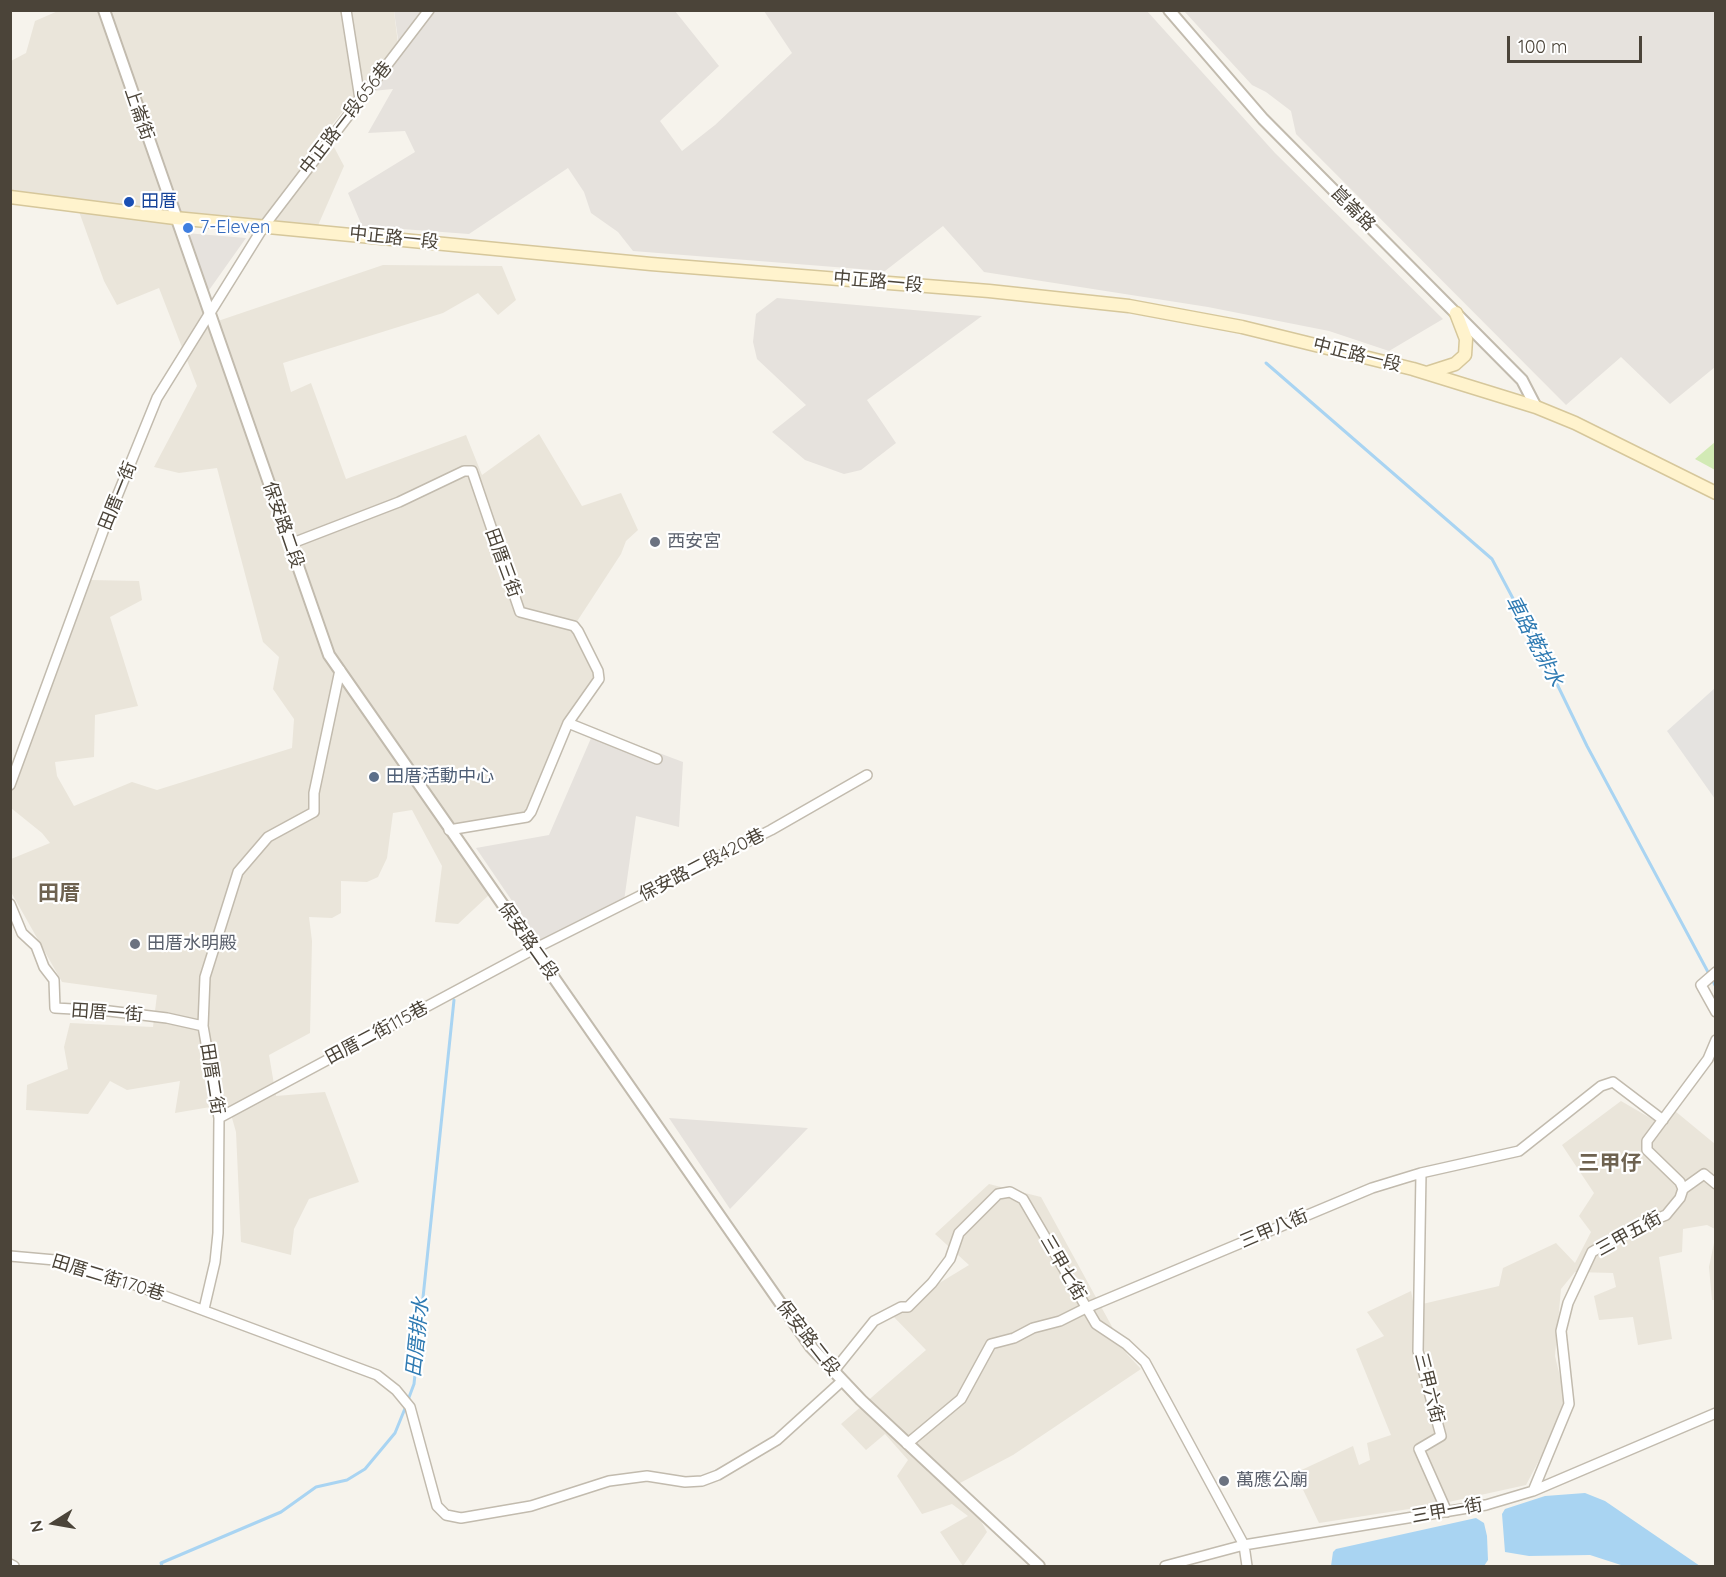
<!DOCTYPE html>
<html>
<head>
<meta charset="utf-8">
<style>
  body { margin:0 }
  #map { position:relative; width:1726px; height:1577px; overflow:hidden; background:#f6f3ec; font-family:Quicksand,sans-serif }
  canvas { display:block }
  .frame { position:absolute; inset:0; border:12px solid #4b4439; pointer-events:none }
  .north { position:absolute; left:24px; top:1493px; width:60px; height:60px; -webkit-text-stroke:4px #fff; paint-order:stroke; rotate:259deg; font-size:16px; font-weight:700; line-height:24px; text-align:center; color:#4b4439 }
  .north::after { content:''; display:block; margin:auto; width:21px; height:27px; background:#4b4439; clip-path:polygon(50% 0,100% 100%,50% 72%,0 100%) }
  .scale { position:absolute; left:1507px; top:36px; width:135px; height:27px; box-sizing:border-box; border:3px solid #4b4439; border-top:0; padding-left:8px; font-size:18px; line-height:21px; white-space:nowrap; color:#4b4439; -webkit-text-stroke:4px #fff; paint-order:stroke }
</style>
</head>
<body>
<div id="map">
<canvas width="1726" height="1577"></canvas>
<div class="frame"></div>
<div class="north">N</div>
<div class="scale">100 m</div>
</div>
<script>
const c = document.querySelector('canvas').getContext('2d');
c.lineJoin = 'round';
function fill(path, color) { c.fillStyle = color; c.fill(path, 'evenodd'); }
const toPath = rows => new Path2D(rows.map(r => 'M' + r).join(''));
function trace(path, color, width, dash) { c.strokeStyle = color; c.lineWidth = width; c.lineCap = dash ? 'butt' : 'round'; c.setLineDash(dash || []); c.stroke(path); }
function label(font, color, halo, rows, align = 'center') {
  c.font = font + ' Quicksand,"Noto Sans TC",sans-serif'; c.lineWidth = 4.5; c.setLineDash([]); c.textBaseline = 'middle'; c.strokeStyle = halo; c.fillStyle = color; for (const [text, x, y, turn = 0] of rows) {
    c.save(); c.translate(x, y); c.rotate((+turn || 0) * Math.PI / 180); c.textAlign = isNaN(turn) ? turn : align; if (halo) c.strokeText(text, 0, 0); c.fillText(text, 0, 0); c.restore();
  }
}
fill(toPath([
  [58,11,394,11,398,44,326,132,344,166,316,230,177,215,215,322,383,265,502,266,516,300,498,315,478,293,443,313,283,363,291,392,311,383,346,479,466,435,482,475,539,434,582,506,621,493,638,530,626,541,621,554,574,626,599,679,582,703,527,817,449,830,490,894,458,924,435,922,442,866,412,810,393,813,387,858,378,877,367,882,341,881,341,913,332,918,309,917,312,941,310,1033,269,1055,276,1096,325,1092,359,1182,309,1199,294,1229,291,1255,241,1242,236,1132,228,1104,175,1113,180,1081,127,1090,110,1081,88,1114,26,1110,27,1085,68,1069,64,1047,70,1023,153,1027,157,995,62,982,11,892,11,859,50,843,42,833,11,808,10,796,90,580,139,581,142,600,110,617,138,706,95,715,94,757,55,762,57,776,74,806,132,782,157,790,292,748,294,719,273,689,279,657,263,642,217,468,179,473,154,467,197,386,159,288,117,305,104,281,77,206,11,196,11,61,26,53,35,21],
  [1621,1101,1664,1126,1675,1111,1715,1144,1715,1229,1707,1225,1683,1229,1682,1252,1659,1257,1672,1339,1638,1345,1633,1317,1599,1320,1594,1296,1616,1287,1613,1273,1575,1272,1561,1289,1555,1356,1565,1398,1554,1432,1526,1485,1435,1505,1319,1523,1295,1473,1353,1446,1359,1465,1370,1460,1367,1443,1391,1435,1356,1349,1384,1336,1367,1312,1411,1291,1414,1306,1499,1286,1503,1268,1556,1243,1575,1263,1591,1232,1579,1216,1594,1193,1562,1145],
  [989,1184,1041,1197,1127,1354,1141,1369,1013,1455,960,1483,987,1532,963,1566,940,1532,968,1516,952,1504,922,1514,897,1476,908,1460,885,1434,866,1450,841,1424,926,1350,890,1313,969,1265,935,1234],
  [1715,1238,1715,1300,1712,1300,1709,1267]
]), '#eae5da');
fill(toPath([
  [394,11,675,11,719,66,660,121,682,151,715,125,792,53,764,11,1147,11,1275,153,1443,319,1389,351,1329,331,1208,307,984,272,943,226,885,271,633,251,618,232,591,213,584,192,568,168,469,234,362,226,348,193,415,152,405,131,368,133,393,89,372,91,400,53],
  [1184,11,1715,11,1715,367,1670,404,1621,357,1566,405,1296,134,1291,111,1266,92,1252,85],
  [186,233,246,238,207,293],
  [777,298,982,316,867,400,896,443,861,470,844,474,805,460,772,432,806,405,757,359,753,342,756,314],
  [595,729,683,762,679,827,636,816,623,908,542,945,476,848,549,835],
  [669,1118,808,1128,730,1209]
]), '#e6e2dd');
fill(toPath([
  [1715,442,1715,470,1695,459]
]), '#d2eab5');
fill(toPath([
  [1715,688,1715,799,1667,731]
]), '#e5e3e0');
fill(toPath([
  [1585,1493,1605,1501,1700,1566,1624,1566,1590,1555,1529,1556,1505,1552,1502,1514,1505,1509,1545,1496],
  [1476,1518,1484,1523,1487,1536,1488,1560,1484,1566,1331,1566,1333,1552,1336,1549]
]), '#a9d4f2');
trace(toPath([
  [1266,363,1492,559,1542,653,1587,746,1716,987],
  [408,1400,414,1384,454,1000],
  [162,1566,161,1563,281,1512,316,1487,347,1480,365,1469,395,1433,406,1406]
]), '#a9d4f2', 3);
const minor = toPath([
  [346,10,360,99],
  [290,544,399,502,464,471,472,471,520,612,574,626,578,631,598,671,599,679,568,723,531,812,527,817,449,830],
  [568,723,657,759],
  [10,785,105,526,157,398,264,226,429,10],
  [10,904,22,933,36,946,44,967,54,980,55,1008,109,1011,167,1018,203,1026],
  [1716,972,1701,985,1716,1012],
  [219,1118,534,949,771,830,867,775],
  [1421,1173,1418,1351,1441,1436,1419,1449,1447,1512],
  [1683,1189,1704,1174,1716,1184],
  [10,1256,55,1260,111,1276,377,1375,396,1390,410,1407,437,1506,446,1515,461,1518,531,1506,609,1481,647,1476,685,1482,702,1481,718,1475,777,1440,842,1381],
  [204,1309,215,1262,218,1233,219,1118,203,1026,205,977,238,872,268,837,314,812,314,793,340,670],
  [833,1372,874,1321,901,1307,908,1307,932,1283,950,1259,959,1233,998,1194,1010,1192,1023,1199,1096,1324,1126,1344,1145,1362,1244,1545,1247,1566],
  [907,1444,961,1399,991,1344,1014,1338,1033,1328,1060,1321,1086,1308,1372,1188,1421,1173,1519,1151,1601,1086,1613,1082,1663,1120],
  [1533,1491,1569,1404,1561,1331,1568,1303,1592,1252,1628,1231,1666,1215,1680,1198,1683,1189,1680,1182,1647,1150,1647,1141,1708,1059,1716,1040],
  [10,1564,14,1566],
  [1165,1566,1244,1545,1486,1505,1533,1491,1716,1413]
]);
const tertiary = toPath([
  [104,10,329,655,811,1347,861,1400,1039,1566],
  [1169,10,1263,119,1522,380,1536,407]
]);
const secondary = toPath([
  [10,197,175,218,651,264,989,291,1129,306,1242,327,1413,369,1536,407,1575,423,1716,493],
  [1427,373,1455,364,1465,355,1466,339,1456,313]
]);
trace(minor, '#c2bbae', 12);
trace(tertiary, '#c2bbae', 14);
trace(secondary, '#d6c79b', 15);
trace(minor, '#fff', 9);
trace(tertiary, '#fff', 10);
trace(secondary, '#fff3cd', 12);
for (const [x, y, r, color] of [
  [129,202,6,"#1a4fb4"],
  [188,228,6,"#3f7fe0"],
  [655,542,6,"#6b7280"],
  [374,777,6,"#5c6f8a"],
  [135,944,6,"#6b7280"],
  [1224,1481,6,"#6b7280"]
]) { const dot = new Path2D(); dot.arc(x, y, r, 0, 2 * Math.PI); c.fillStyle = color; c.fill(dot); trace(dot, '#fff', 2); }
label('18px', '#4b4439', '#fff', [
  ["上崙街",139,114,71],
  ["中正路一段656巷",346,118,-52],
  ["崑崙路",1353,209,45],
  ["中正路一段",394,238,6],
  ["中正路一段",878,282,5],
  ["中正路一段",1357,355,14],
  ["田厝一街",118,496,-68],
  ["保安路二段",283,525,71],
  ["田厝三街",503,563,70],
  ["保安路二段420巷",702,865,-27],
  ["保安路二段",528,941,55],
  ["田厝一街",107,1013,4],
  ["田厝二街115巷",377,1033,-28],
  ["田厝二街",212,1079,81],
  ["三甲八街",1274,1229,-23],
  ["三甲五街",1629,1234,-29],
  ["三甲七街",1063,1268,60],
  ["田厝二街170巷",108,1278,17],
  ["保安路二段",808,1338,52],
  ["三甲六街",1429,1388,76],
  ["三甲一街",1447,1511,-10]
]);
label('18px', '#164399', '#fff', [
  ["田厝",141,202]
], 'left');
label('18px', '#366cbe', '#fff', [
  ["7-Eleven",200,228]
], 'left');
label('18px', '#5b616d', '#fff', [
  ["西安宮",667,542],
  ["田厝水明殿",147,944],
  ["萬應公廟",1236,1481]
], 'left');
label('18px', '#4e5e75', '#fff', [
  ["田厝活動中心",386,777]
], 'left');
label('italic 20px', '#2e7ab2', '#fff', [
  ["車路墘排水",1534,641,62],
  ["田厝排水",418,1337,-84]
]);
label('bold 21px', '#6e6250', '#fff', [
  ["田厝",59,894],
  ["三甲仔",1610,1164]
]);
</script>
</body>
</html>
